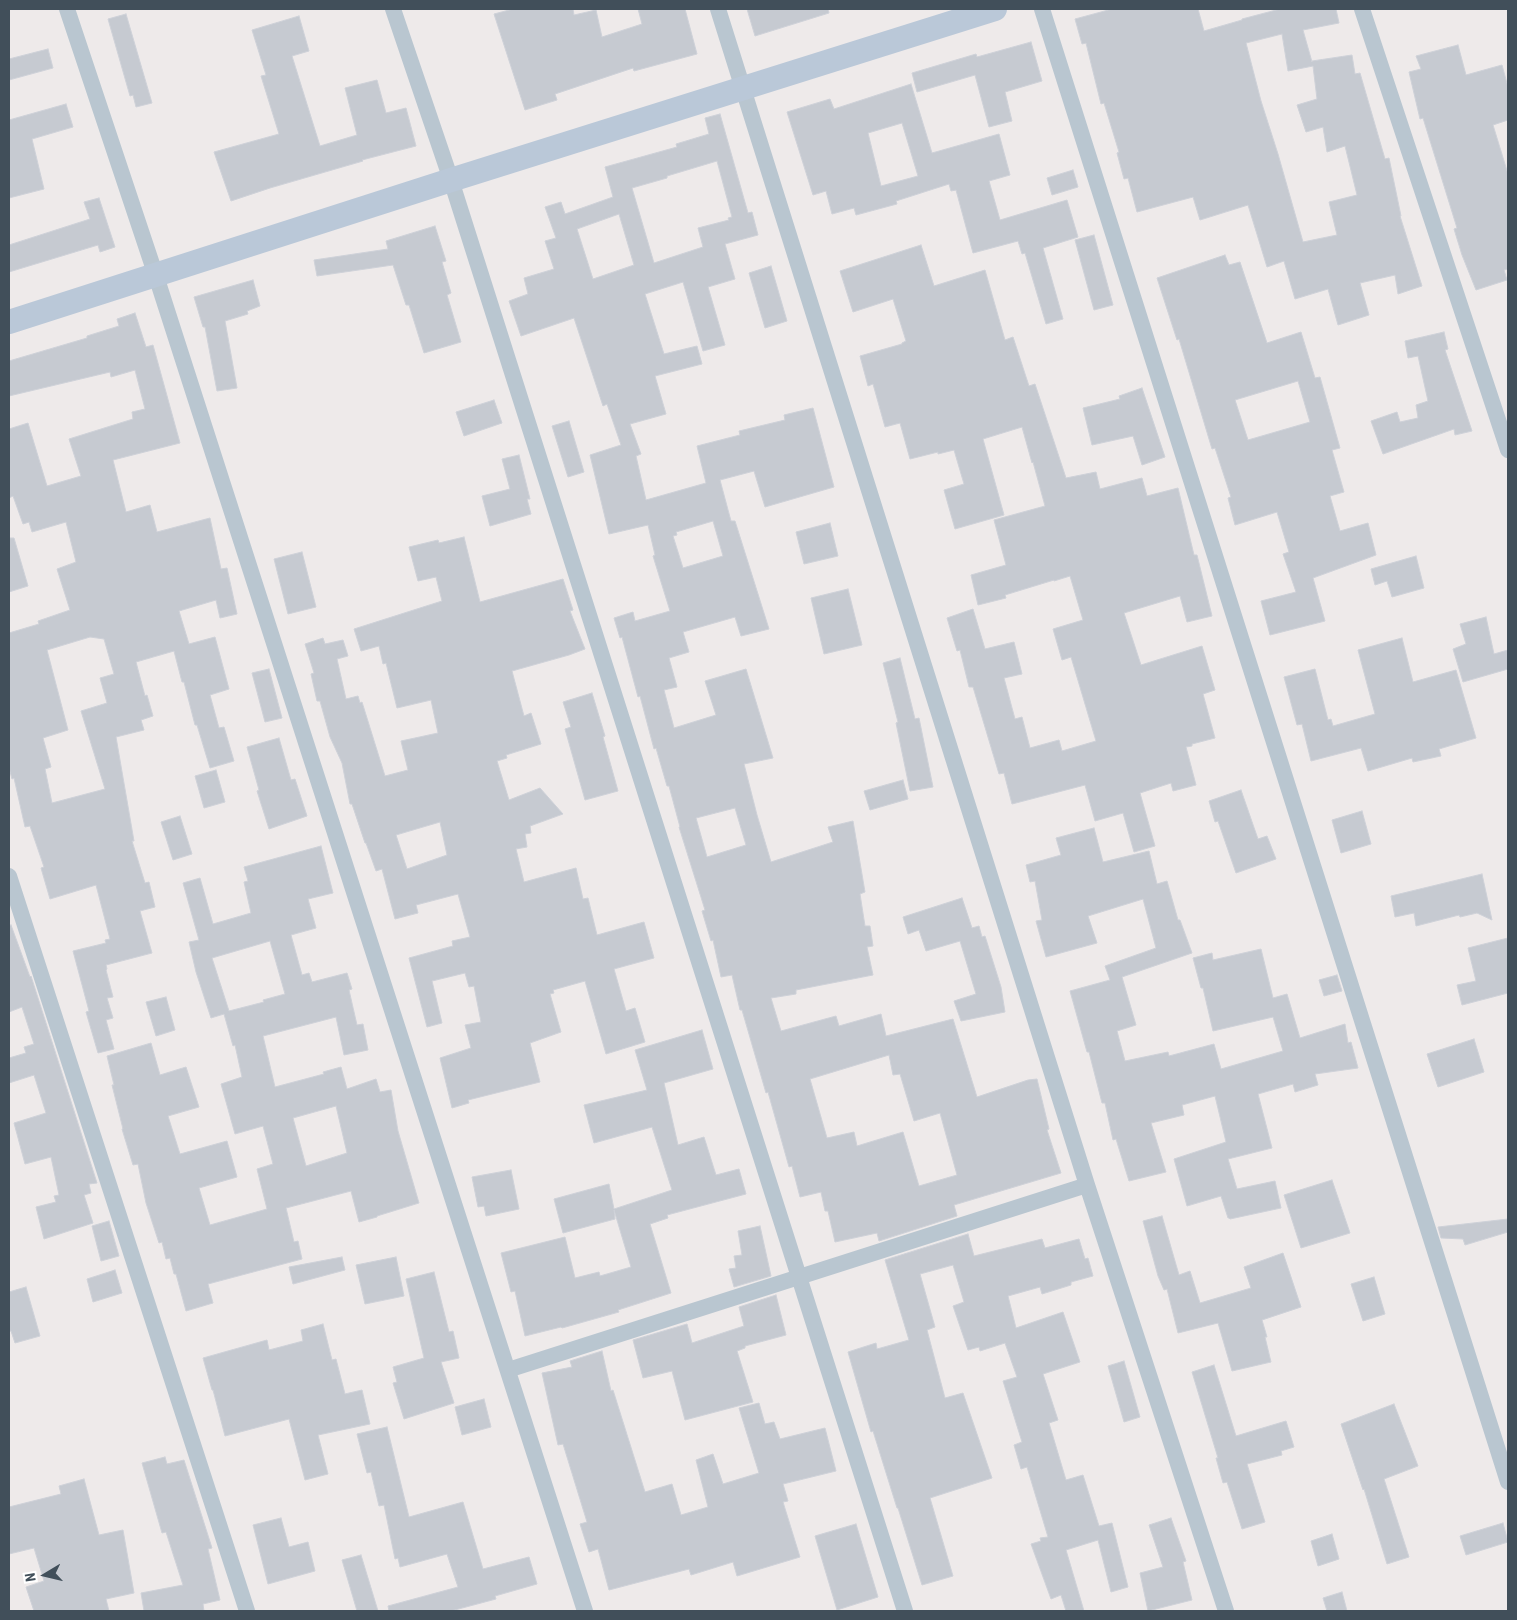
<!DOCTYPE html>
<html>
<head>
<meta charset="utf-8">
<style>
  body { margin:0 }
  #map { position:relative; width:1517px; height:1620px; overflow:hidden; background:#eeeaea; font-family:"Roboto Condensed",sans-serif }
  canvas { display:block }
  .frame { position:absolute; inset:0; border:10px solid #414f5a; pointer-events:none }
  .north { position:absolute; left:20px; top:1550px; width:50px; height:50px; -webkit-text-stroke:4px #fff; paint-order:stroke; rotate:261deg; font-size:14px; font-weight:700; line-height:20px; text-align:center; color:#414f5a }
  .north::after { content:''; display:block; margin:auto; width:18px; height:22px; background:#414f5a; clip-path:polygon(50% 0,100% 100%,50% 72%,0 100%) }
</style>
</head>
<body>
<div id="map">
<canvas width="1517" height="1620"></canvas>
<div class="frame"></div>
<div class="north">N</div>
</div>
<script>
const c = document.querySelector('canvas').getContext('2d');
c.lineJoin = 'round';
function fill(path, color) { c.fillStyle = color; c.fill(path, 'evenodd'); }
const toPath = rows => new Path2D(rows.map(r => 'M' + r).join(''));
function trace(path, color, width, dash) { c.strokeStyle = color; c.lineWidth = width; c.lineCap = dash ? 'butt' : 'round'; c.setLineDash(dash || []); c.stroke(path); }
const building = toPath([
  [513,9,573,9,574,15,596,10,602,37,642,24,638,9,685,9,697,54,634,71,633,68,555,94,557,100,525,110,494,14,513,9],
  [747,9,828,9,829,13,755,36,747,9],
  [1112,9,1198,9,1204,31,1242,20,1242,19,1280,9,1336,9,1339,23,1303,30,1312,62,1312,61,1352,55,1355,74,1360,73,1385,159,1389,158,1401,216,1400,216,1422,286,1398,294,1395,275,1360,283,1369,315,1338,325,1328,289,1295,299,1284,261,1267,267,1248,205,1200,220,1193,197,1137,212,1128,178,1124,179,1117,153,1119,152,1104,103,1101,104,1086,43,1082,44,1075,19,1112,9],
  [1282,34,1288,71,1313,66,1317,99,1297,105,1306,132,1323,127,1327,152,1345,146,1357,195,1329,202,1337,235,1303,242,1278,154,1261,101,1246,43,1282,34],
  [126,14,152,103,136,107,133,95,130,96,108,19,126,14],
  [299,16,309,51,292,56,320,146,357,135,345,88,377,80,386,113,406,108,416,146,362,160,363,161,270,188,231,201,214,152,279,134,261,76,266,75,252,30,299,16],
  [1031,42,1042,81,1005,92,1012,121,989,127,975,75,917,92,912,73,976,54,977,57,1031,42],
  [1458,45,1466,75,1502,65,1508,87,1508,120,1493,125,1508,174,1508,269,1504,270,1507,280,1476,290,1462,255,1454,229,1457,228,1423,118,1420,119,1409,72,1421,69,1416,56,1458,45],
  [48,49,53,68,9,80,9,59,48,49],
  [911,84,932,153,999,134,1010,175,989,181,1000,220,1067,200,1078,237,1043,248,1063,319,1046,324,1025,253,1022,254,1018,241,973,253,956,190,951,191,949,184,896,201,897,204,856,215,854,208,832,214,826,191,813,195,787,112,830,99,834,109,911,84],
  [902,123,918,176,881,186,868,133,902,123],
  [66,104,73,127,32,139,44,189,9,198,9,120,66,104],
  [720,114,748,213,752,212,758,235,725,244,735,279,708,287,725,345,703,351,683,282,645,294,664,354,697,346,702,364,655,376,666,414,630,424,641,454,636,456,646,500,706,483,697,446,740,435,739,431,785,420,784,415,813,408,834,487,765,507,754,471,720,480,731,521,735,521,769,629,741,636,735,617,683,632,689,652,669,658,677,687,664,690,674,728,716,715,705,681,746,669,773,758,744,764,757,815,771,862,833,842,828,827,853,821,865,892,860,894,865,926,870,926,873,946,867,947,873,975,796,990,796,994,771,998,781,1031,836,1016,839,1026,881,1014,886,1036,953,1019,977,1097,1028,1080,1037,1079,1049,1129,1047,1130,1061,1173,954,1205,957,1216,879,1241,877,1233,835,1242,828,1211,825,1211,821,1192,800,1197,792,1166,789,1167,768,1092,766,1093,742,1010,740,1010,732,975,721,977,713,940,711,941,702,911,705,910,679,827,680,827,669,786,667,786,656,748,654,749,640,696,638,697,622,637,620,638,614,618,633,612,635,621,670,611,653,556,655,555,648,525,609,534,590,455,621,445,607,404,603,406,574,318,521,336,509,301,528,294,524,278,554,269,545,241,556,238,545,207,561,202,565,214,613,197,605,167,677,147,676,144,709,134,705,118,720,114],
  [717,161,732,217,728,218,729,220,698,228,703,247,654,263,632,188,667,178,667,176,717,161],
  [619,214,634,265,593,279,577,229,619,214],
  [713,521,723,556,683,568,673,536,677,535,676,532,713,521],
  [735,808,746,845,707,857,696,818,735,808],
  [889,1055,893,1075,900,1074,914,1121,940,1113,957,1175,919,1186,903,1132,857,1146,854,1132,827,1138,810,1079,889,1055],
  [1073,170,1078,187,1052,195,1047,178,1073,170],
  [99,198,115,247,100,252,98,245,9,272,9,245,90,219,84,202,99,198],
  [435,226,446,261,442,262,451,293,447,295,461,342,424,353,409,305,406,305,393,265,317,276,314,260,388,249,386,241,435,226],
  [1094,235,1113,305,1094,310,1075,240,1094,235],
  [921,245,934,286,985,270,1005,340,1013,337,1029,386,1035,384,1066,478,1096,472,1100,489,1142,478,1147,496,1178,488,1194,555,1197,555,1212,616,1187,622,1180,596,1124,613,1141,665,1202,646,1215,690,1203,694,1215,738,1192,744,1192,746,1186,747,1196,785,1173,791,1171,783,1140,793,1155,846,1134,852,1123,813,1095,821,1085,785,1012,804,1004,773,999,774,973,687,969,687,960,650,957,651,947,618,973,609,985,649,1014,642,1022,674,1004,678,1015,719,1022,717,1030,748,1059,740,1062,751,1096,741,1071,657,1062,660,1053,629,1083,620,1070,576,1054,581,1054,580,1005,595,1006,598,978,605,971,575,1006,565,994,520,1045,506,1033,462,1032,463,1022,427,983,439,1004,515,955,529,944,490,964,484,954,450,938,454,938,452,910,459,900,423,885,427,873,384,868,386,860,356,902,344,902,343,906,341,893,299,853,312,840,271,921,245],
  [1225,255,1229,265,1240,262,1267,343,1301,332,1315,378,1320,377,1340,448,1332,450,1344,492,1330,496,1340,531,1368,523,1376,555,1313,578,1325,621,1270,635,1261,601,1296,592,1283,554,1289,552,1277,512,1235,525,1228,498,1231,497,1215,448,1212,449,1179,339,1177,340,1157,278,1225,255],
  [1298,381,1310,422,1248,440,1235,400,1298,381],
  [771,266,787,321,765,328,749,273,771,266],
  [253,280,260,306,247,311,248,314,225,321,237,388,217,391,205,327,203,327,194,297,253,280],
  [135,313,146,347,153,345,180,443,113,460,126,512,150,505,157,532,210,518,221,569,227,568,237,614,220,618,216,600,179,611,189,644,215,637,229,689,210,695,219,728,224,727,234,761,210,768,197,725,195,725,184,682,182,682,174,651,136,662,145,696,147,695,153,716,141,720,144,730,116,737,134,841,132,841,145,883,149,882,155,907,140,911,152,953,106,965,107,969,106,970,113,997,107,998,113,1018,106,1020,114,1049,98,1053,86,1012,89,1011,73,951,106,943,105,940,110,939,96,885,50,899,41,868,44,867,30,826,25,827,14,778,12,779,9,768,9,633,39,624,38,621,70,610,57,569,76,562,66,522,32,532,29,522,23,524,13,496,9,498,9,429,28,423,47,486,81,476,69,439,133,419,132,412,145,409,135,370,111,377,110,372,9,396,9,361,87,338,87,336,119,326,117,319,135,313],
  [90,637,104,639,114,674,100,678,107,703,81,711,105,789,52,803,45,769,51,767,43,738,68,730,47,650,90,637],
  [1444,332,1448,349,1445,350,1472,431,1455,435,1454,429,1383,454,1371,421,1397,412,1400,422,1418,418,1416,405,1428,401,1418,356,1408,358,1405,341,1444,332],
  [1142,388,1165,457,1142,465,1133,436,1092,445,1083,408,1120,399,1119,396,1142,388],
  [494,400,502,423,464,436,456,412,494,400],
  [569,421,584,472,568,477,552,426,569,421],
  [519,455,530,499,527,499,531,514,490,526,482,496,510,489,502,459,519,455],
  [830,523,838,556,804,564,796,532,830,523],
  [464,537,480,602,563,579,573,610,570,611,585,649,569,655,512,671,524,716,531,713,541,744,506,755,507,758,497,761,509,800,540,788,563,814,530,826,531,833,525,834,527,847,516,849,524,882,576,868,583,899,588,898,597,935,644,922,654,958,614,969,626,1011,635,1008,645,1042,606,1054,585,981,553,990,554,993,550,994,561,1032,530,1043,540,1082,468,1100,469,1103,452,1108,440,1058,471,1048,465,1025,481,1022,474,986,469,987,465,973,432,981,442,1023,427,1027,409,958,453,946,452,941,470,937,458,894,416,905,418,913,395,919,382,869,376,871,366,843,365,843,352,804,350,804,342,763,330,737,320,701,317,701,311,674,314,673,305,644,323,638,325,644,343,640,348,656,337,659,346,699,358,696,360,703,362,702,385,776,408,770,401,741,438,733,431,700,397,708,386,663,383,664,379,646,361,651,354,629,442,601,436,577,418,581,409,547,438,540,439,543,464,537],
  [440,822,447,855,407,869,396,835,440,822],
  [9,538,14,538,28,586,9,592,9,538],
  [302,552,316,607,288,614,274,559,302,552],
  [1416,556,1424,588,1392,597,1387,581,1375,585,1371,569,1416,556],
  [848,589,862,645,824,654,811,598,848,589],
  [1486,617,1494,654,1508,650,1508,669,1463,682,1453,649,1466,644,1460,624,1486,617],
  [1402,638,1413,682,1456,670,1476,738,1439,749,1441,756,1413,762,1412,758,1368,771,1361,748,1311,761,1302,724,1297,725,1284,677,1315,669,1328,720,1331,719,1333,726,1375,714,1358,650,1402,638],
  [900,658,915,719,919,718,933,787,910,791,896,723,898,722,883,663,900,658],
  [269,669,282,718,265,722,252,673,269,669],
  [592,693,605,736,603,737,618,791,585,800,565,729,571,727,563,702,592,693],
  [279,738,291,780,295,779,307,816,269,829,257,791,259,790,247,747,279,738],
  [216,770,225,802,204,808,195,776,216,770],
  [903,780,908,799,870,810,864,791,903,780],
  [1241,790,1258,839,1267,836,1276,859,1236,873,1218,821,1215,822,1209,801,1241,790],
  [1362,811,1371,844,1341,853,1332,820,1362,811],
  [180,816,192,854,173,860,161,822,180,816],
  [1094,828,1103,862,1149,851,1157,884,1167,881,1178,920,1180,920,1192,953,1122,977,1136,1025,1117,1031,1125,1061,1168,1052,1169,1056,1214,1044,1221,1069,1283,1051,1273,1017,1213,1031,1203,988,1201,988,1193,958,1212,953,1213,960,1261,949,1273,998,1287,994,1300,1038,1345,1024,1348,1043,1351,1042,1358,1068,1315,1074,1318,1085,1295,1092,1293,1084,1258,1094,1272,1148,1228,1159,1237,1189,1275,1181,1281,1208,1230,1219,1229,1218,1228,1218,1221,1196,1187,1206,1174,1159,1226,1142,1215,1096,1182,1105,1184,1115,1151,1123,1166,1172,1129,1181,1116,1139,1113,1140,1105,1103,1102,1103,1089,1052,1087,1052,1070,991,1110,980,1105,966,1156,948,1143,899,1088,916,1097,943,1046,957,1036,921,1042,920,1035,881,1030,882,1026,865,1061,855,1056,838,1094,828],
  [321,846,333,893,308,899,316,928,291,935,302,975,309,973,312,982,347,973,352,989,349,990,357,1025,363,1024,368,1050,344,1055,336,1017,263,1036,275,1087,324,1074,323,1072,341,1067,347,1089,376,1079,380,1092,391,1090,398,1131,419,1203,377,1216,377,1217,359,1222,351,1191,286,1208,294,1242,298,1241,302,1259,208,1284,213,1303,186,1311,176,1274,174,1274,170,1258,166,1259,162,1242,159,1243,146,1203,138,1164,133,1165,122,1129,123,1129,112,1085,114,1085,107,1056,151,1043,160,1075,186,1067,199,1107,168,1116,180,1154,227,1141,237,1177,199,1188,210,1225,267,1209,257,1169,273,1164,263,1126,235,1134,221,1084,242,1077,235,1045,233,1046,224,1014,211,1018,196,972,189,942,199,940,183,883,200,878,213,924,251,913,244,882,248,881,244,867,321,846],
  [270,941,285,994,263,1000,264,1002,229,1011,212,958,270,941],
  [336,1106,347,1153,306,1166,293,1118,336,1106],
  [1482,874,1492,920,1477,913,1460,917,1459,915,1416,926,1414,913,1395,917,1391,896,1482,874],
  [962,898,972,928,979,926,982,937,985,936,1001,987,1005,1012,961,1021,954,1001,976,994,960,941,926,951,919,930,908,934,903,917,962,898],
  [11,925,30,977,31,976,97,1183,89,1184,91,1193,84,1195,93,1223,44,1239,36,1207,56,1202,54,1196,59,1195,51,1157,25,1164,14,1123,46,1113,34,1075,9,1083,9,1058,26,1053,24,1047,34,1044,22,1007,9,1012,9,926,11,925],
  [1508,938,1508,993,1462,1005,1457,985,1476,981,1468,948,1508,938],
  [1337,975,1342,991,1324,996,1319,980,1337,975],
  [166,997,175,1030,156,1036,146,1002,166,997],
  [702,1030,713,1069,664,1083,678,1145,704,1137,716,1175,739,1169,746,1194,667,1215,668,1218,650,1224,671,1293,618,1310,619,1312,562,1328,561,1327,525,1336,515,1291,511,1292,501,1253,565,1237,575,1278,599,1272,600,1276,631,1267,614,1210,615,1219,563,1233,554,1199,609,1184,614,1209,672,1190,652,1127,594,1143,584,1105,647,1090,635,1050,702,1030],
  [1474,1039,1484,1072,1438,1087,1427,1054,1474,1039],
  [511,1170,519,1209,486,1216,484,1206,478,1207,472,1177,511,1170],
  [1332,1180,1350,1233,1301,1248,1284,1195,1332,1180],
  [1162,1216,1179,1275,1190,1271,1200,1303,1251,1288,1244,1267,1283,1253,1301,1307,1262,1320,1267,1337,1265,1337,1271,1362,1232,1371,1218,1323,1178,1333,1167,1289,1164,1290,1158,1276,1143,1221,1162,1216],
  [1508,1219,1508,1232,1465,1245,1463,1239,1441,1238,1438,1227,1508,1219],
  [109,1221,119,1256,101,1261,92,1226,109,1221],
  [760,1226,771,1276,734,1287,729,1269,736,1268,734,1256,742,1255,738,1231,760,1226],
  [968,1234,974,1256,1042,1239,1045,1248,1079,1239,1085,1259,1088,1258,1093,1276,1071,1282,1071,1285,1042,1294,1040,1287,1008,1296,1016,1328,1063,1312,1080,1362,1043,1374,1058,1420,1049,1423,1066,1480,1083,1475,1099,1526,1112,1523,1128,1587,1111,1592,1098,1540,1066,1550,1084,1611,1066,1611,1061,1595,1051,1599,1031,1544,1041,1541,1040,1538,1048,1537,1027,1467,1021,1469,1014,1445,1022,1442,1003,1381,1017,1377,1005,1343,980,1351,979,1347,968,1350,953,1306,964,1302,953,1265,920,1274,935,1327,927,1330,945,1398,963,1393,992,1478,930,1498,953,1576,922,1585,898,1508,897,1508,873,1431,871,1432,848,1352,876,1343,877,1349,909,1340,885,1260,968,1234],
  [342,1257,345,1270,293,1284,289,1267,342,1257],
  [396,1257,404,1296,365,1304,356,1265,396,1257],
  [115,1270,122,1293,93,1302,87,1279,115,1270],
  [434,1272,449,1332,453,1331,459,1358,441,1362,454,1403,404,1419,393,1383,397,1382,393,1367,424,1358,406,1279,434,1272],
  [1374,1277,1385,1314,1363,1321,1351,1284,1374,1277],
  [26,1287,40,1336,15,1343,11,1331,9,1331,9,1292,26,1287],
  [776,1295,786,1335,745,1346,745,1348,737,1351,753,1402,685,1420,672,1371,643,1378,633,1340,687,1324,692,1343,744,1326,739,1307,776,1295],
  [323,1324,332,1360,336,1359,345,1394,362,1390,370,1424,318,1435,328,1474,305,1480,289,1419,225,1436,213,1390,212,1390,203,1358,267,1340,269,1350,303,1341,301,1330,323,1324],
  [602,1351,611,1391,613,1390,645,1492,672,1484,681,1515,708,1507,696,1460,713,1454,723,1484,759,1473,739,1408,759,1403,765,1424,774,1422,780,1439,825,1428,836,1471,783,1484,788,1501,783,1502,800,1557,737,1576,733,1562,691,1575,689,1569,609,1590,598,1549,589,1552,580,1524,587,1522,563,1444,558,1445,542,1373,572,1367,570,1361,602,1351],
  [1124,1361,1140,1417,1124,1422,1108,1366,1124,1361],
  [1214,1365,1236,1436,1286,1421,1294,1447,1281,1451,1282,1455,1247,1464,1265,1522,1242,1529,1227,1482,1223,1483,1216,1458,1218,1458,1192,1372,1214,1365],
  [484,1399,491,1427,462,1435,455,1407,484,1399],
  [1394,1404,1418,1466,1384,1479,1409,1557,1387,1564,1364,1489,1363,1490,1341,1424,1394,1404],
  [387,1427,409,1517,463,1502,483,1569,529,1557,537,1584,495,1596,496,1599,451,1611,389,1611,388,1606,458,1587,447,1554,400,1567,398,1558,395,1559,384,1505,379,1506,371,1472,367,1473,357,1434,387,1427],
  [165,1457,167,1464,184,1460,212,1548,208,1549,220,1600,203,1604,204,1611,144,1611,141,1593,183,1585,166,1532,162,1533,142,1463,165,1457],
  [84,1479,99,1535,123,1530,134,1593,106,1599,109,1611,34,1611,26,1587,44,1581,34,1548,9,1554,9,1507,61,1494,59,1486,84,1479],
  [281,1518,289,1547,308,1542,315,1571,268,1584,253,1525,281,1518],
  [1171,1518,1186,1561,1183,1562,1192,1600,1148,1611,1140,1573,1163,1567,1149,1525,1171,1518],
  [1503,1523,1508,1542,1466,1555,1460,1536,1503,1523],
  [856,1524,878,1597,837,1610,815,1536,856,1524],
  [1332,1534,1339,1559,1318,1566,1311,1541,1332,1534],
  [361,1555,378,1611,357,1611,342,1560,361,1555],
  [1342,1592,1347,1611,1327,1611,1323,1598,1342,1592]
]);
fill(building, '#c6cad1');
trace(building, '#ced1d8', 1);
trace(toPath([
  [67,9,156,276,585,1611],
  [393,9,451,180,905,1611],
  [718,9,1087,1185,1226,1611],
  [1042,9,1508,1482],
  [1362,9,1508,450],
  [9,876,247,1611],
  [508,1370,1087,1185]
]), '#b9c6d0', 16);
trace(toPath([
  [9,322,451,180,995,9]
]), '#bac8d8', 24);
</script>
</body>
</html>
